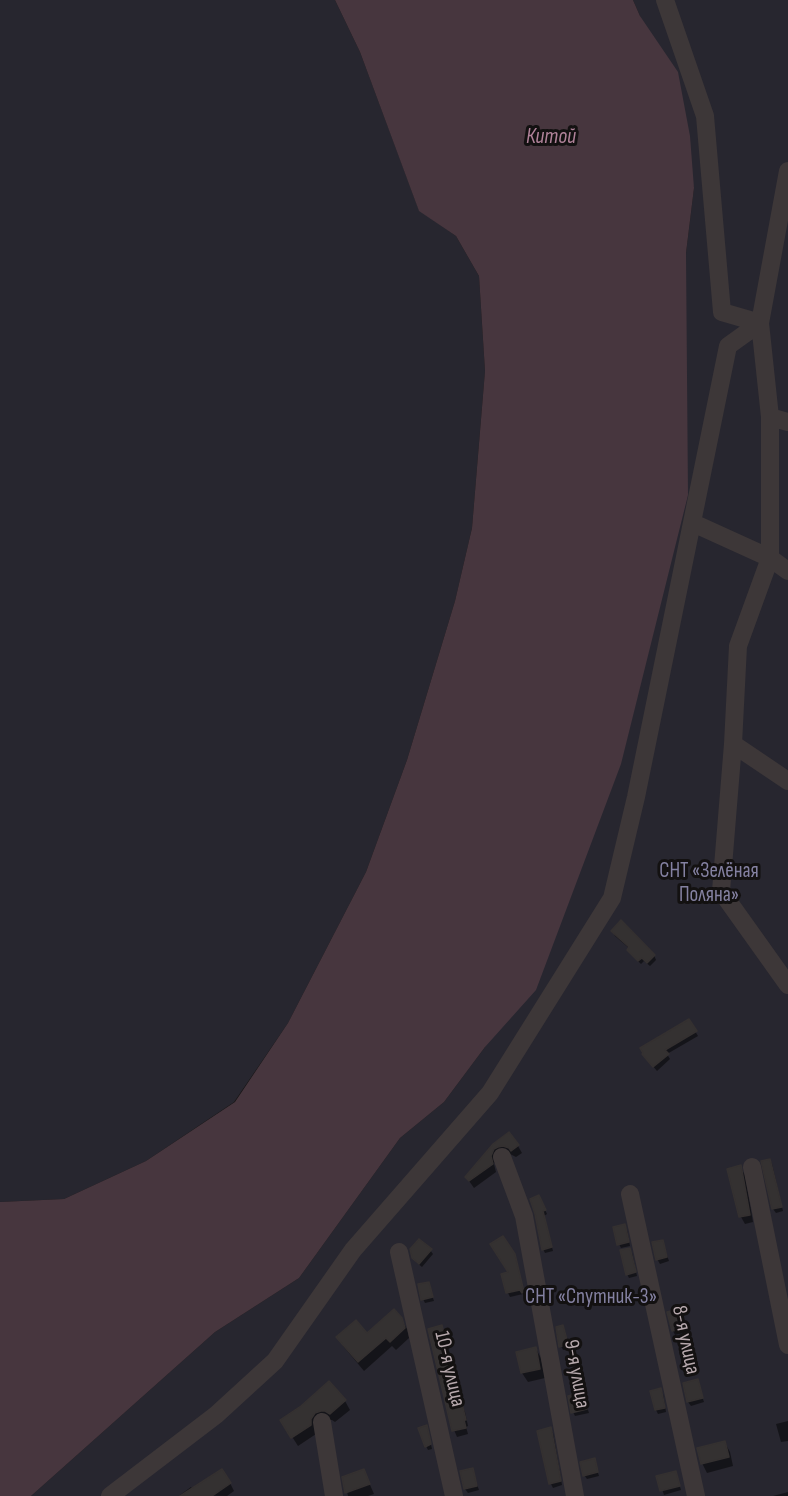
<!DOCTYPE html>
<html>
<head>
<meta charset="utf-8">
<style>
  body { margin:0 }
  canvas { display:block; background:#181616 }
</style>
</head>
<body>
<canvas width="788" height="1496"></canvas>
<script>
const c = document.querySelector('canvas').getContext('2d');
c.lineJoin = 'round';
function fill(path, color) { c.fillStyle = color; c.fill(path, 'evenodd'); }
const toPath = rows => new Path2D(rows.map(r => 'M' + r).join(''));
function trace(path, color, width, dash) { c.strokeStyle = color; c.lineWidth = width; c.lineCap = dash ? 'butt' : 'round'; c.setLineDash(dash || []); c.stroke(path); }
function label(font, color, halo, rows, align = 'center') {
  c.font = font + ' "Sofia Sans Condensed",sans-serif'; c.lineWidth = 6; c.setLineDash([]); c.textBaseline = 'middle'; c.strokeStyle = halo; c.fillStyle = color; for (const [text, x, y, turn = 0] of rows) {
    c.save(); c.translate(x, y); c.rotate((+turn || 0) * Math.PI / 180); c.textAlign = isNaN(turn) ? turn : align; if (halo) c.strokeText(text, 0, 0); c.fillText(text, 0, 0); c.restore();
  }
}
fill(toPath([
  [0,0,335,0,360,52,419,210,456,236,479,276,485,371,472,528,455,601,407,760,366,872,288,1023,234,1102,146,1161,64,1199,0,1202],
  [633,0,788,0,788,1496,31,1496,215,1332,299,1278,400,1138,444,1102,485,1047,686,253,694,188,640,16]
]), '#27262f');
fill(toPath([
  [335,0,633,0,640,16,678,72,690,136,694,188,686,253,688,495,621,764,536,990,485,1047,444,1102,400,1138,299,1278,215,1332,31,1496,0,1496,0,1202,64,1199,146,1161,235,1102,288,1023,366,872,407,760,455,601,472,528,485,371,479,276,456,236,419,211,360,52]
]), '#47363e');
fill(toPath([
  [613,932,654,955,656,960,650,966,644,961,641,964,631,954,629,950,630,949,615,936],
  [689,1021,698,1036,667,1054,670,1059,657,1071,646,1058],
  [494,1145,518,1146,522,1153,516,1157,508,1153,497,1157,494,1164,496,1172,474,1188,467,1178],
  [770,1160,772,1164,783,1211,776,1213,773,1209,763,1162],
  [740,1167,745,1175,753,1222,745,1224,741,1217,729,1170],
  [541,1201,547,1214,544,1216,553,1251,545,1253,543,1249],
  [624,1226,627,1230,630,1246,621,1248,619,1244],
  [662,1241,669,1261,660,1264,657,1259],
  [629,1249,632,1253,637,1276,629,1278,627,1274],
  [430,1250,433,1254,422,1267,416,1262,413,1257],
  [516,1260,525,1296,523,1294,510,1297,508,1293,503,1275,510,1273],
  [428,1283,434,1301,425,1303,423,1299],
  [677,1311,679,1315,684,1333,675,1335,673,1331],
  [401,1319,407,1329,409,1338,396,1350,392,1346,364,1371,344,1347,338,1338,367,1335],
  [441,1327,445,1333,462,1406,465,1412,468,1426,466,1427,468,1434,457,1437,454,1430],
  [563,1327,569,1349,563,1350,561,1346],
  [536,1349,541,1358,545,1378,528,1382,522,1373,518,1353],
  [697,1381,704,1402,691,1406,688,1402,685,1384],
  [660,1390,663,1394,666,1412,658,1414,656,1410,652,1392],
  [583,1394,589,1413,575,1416,573,1412],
  [345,1401,350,1410,335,1422,332,1420,327,1420,316,1434,298,1446,282,1421],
  [788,1421,788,1441,781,1442,776,1424],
  [550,1429,553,1433,562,1485,553,1488,551,1484],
  [428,1431,432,1449,428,1450,426,1446],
  [725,1443,730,1452,733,1466,707,1473,702,1463],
  [594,1460,599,1476,587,1479,584,1475],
  [472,1470,479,1490,468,1493,465,1489,462,1472],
  [364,1471,374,1494,368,1496,348,1496,344,1478],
  [676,1473,681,1490,664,1495,658,1477],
  [230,1483,234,1491,227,1496,180,1495,191,1487,193,1489],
  [788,1492,788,1496,773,1496]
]), '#0007');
const building = toPath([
  [621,920,655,955,647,963,642,958,638,961,627,950,629,947,611,931,621,920],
  [689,1019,697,1031,665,1050,669,1054,653,1067,642,1054,643,1053,640,1048,689,1019],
  [509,1132,519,1145,511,1151,509,1148,503,1146,498,1147,494,1149,491,1156,493,1164,469,1181,465,1177,493,1144,509,1132],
  [770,1159,782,1207,772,1209,761,1161,770,1159],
  [741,1165,750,1215,739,1217,727,1169,741,1165],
  [539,1195,546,1210,543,1211,552,1247,542,1250,535,1214,530,1199,539,1195],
  [625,1224,629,1242,617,1245,613,1227,625,1224],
  [503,1236,515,1254,524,1292,522,1293,520,1290,506,1293,501,1274,508,1272,490,1244,503,1236],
  [419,1239,432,1249,419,1264,412,1258,410,1249,419,1239],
  [663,1240,667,1257,656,1260,652,1242,663,1240],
  [630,1248,636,1272,626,1275,620,1250,630,1248],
  [429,1282,433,1297,421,1300,418,1284,429,1282],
  [394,1309,402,1318,405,1328,390,1342,386,1338,358,1362,336,1337,356,1320,367,1333,394,1309],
  [678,1309,682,1329,672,1331,667,1312,678,1309],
  [442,1325,460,1404,462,1404,466,1420,464,1420,466,1428,452,1431,428,1329,442,1325],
  [563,1325,568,1344,559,1347,556,1327,563,1325],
  [536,1347,540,1369,521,1373,516,1352,536,1347],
  [698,1379,703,1398,687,1402,683,1383,698,1379],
  [329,1381,346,1400,330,1414,325,1411,321,1411,315,1413,311,1419,311,1425,291,1438,280,1420,301,1406,329,1381],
  [661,1388,665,1408,655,1410,650,1391,661,1388],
  [583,1392,587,1409,571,1413,568,1396,583,1392],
  [427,1425,431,1444,425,1447,418,1428,427,1425],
  [551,1427,561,1481,549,1484,537,1431,551,1427],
  [725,1441,729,1457,701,1464,697,1448,725,1441],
  [595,1458,598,1472,583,1476,580,1462,595,1458],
  [473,1468,477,1486,464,1489,460,1471,473,1468],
  [222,1469,231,1483,212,1496,180,1496,222,1469],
  [364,1469,370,1484,345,1493,342,1477,364,1469],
  [676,1471,680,1486,660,1491,656,1476,676,1471]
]);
fill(building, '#343131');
trace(building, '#343030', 1.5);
trace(toPath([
  [665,0,705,116,722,312,760,323],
  [788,171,760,323,770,417,770,558,738,646,733,744,721,891,788,985],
  [770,417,788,422],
  [693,523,770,558,788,571],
  [733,744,788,781],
  [502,1157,524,1216,575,1496],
  [752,1167,788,1345],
  [630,1194,696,1496],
  [399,1252,454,1496],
  [322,1422,334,1496],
  [110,1496,216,1415,275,1361,353,1250,490,1093,612,898,636,797,728,346,760,323]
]), '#3d3738', 18);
label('21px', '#8481a1', '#131111', [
  ["СНТ «Зелёная",709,872],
  ["Поляна»",709,896],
  ["СНТ «Спутник-3»",591,1298]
]);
label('21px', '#b7a9ad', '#131111', [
  ["8-я улица",685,1340,78],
  ["10-я улица",449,1369,77],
  ["9-я улица",576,1374,80]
]);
label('italic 22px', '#b08299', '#131111', [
  ["Китой",551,137]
]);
</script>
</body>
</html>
